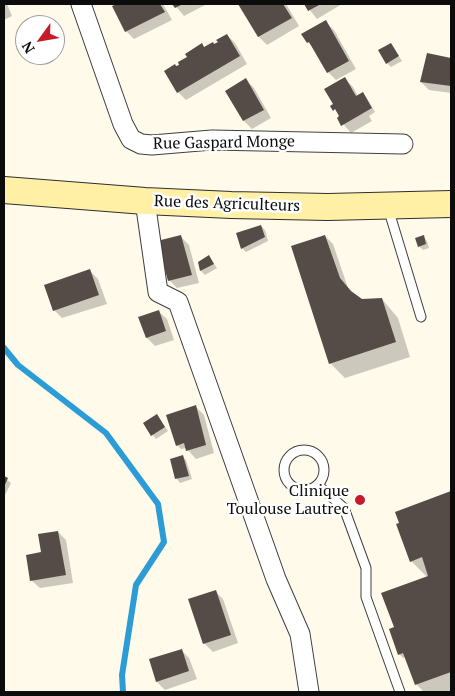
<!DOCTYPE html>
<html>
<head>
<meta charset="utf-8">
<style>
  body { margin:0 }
  #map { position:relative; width:455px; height:696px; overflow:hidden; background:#fffaea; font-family:"PT Serif",serif }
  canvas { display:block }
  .frame { position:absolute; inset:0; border:5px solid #0c0c0c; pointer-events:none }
  .north { position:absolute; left:15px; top:15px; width:50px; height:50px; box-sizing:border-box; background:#fff; border:1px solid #9e9e9e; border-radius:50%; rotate:238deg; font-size:14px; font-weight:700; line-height:20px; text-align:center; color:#0c0c0c }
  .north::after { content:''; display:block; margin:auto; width:18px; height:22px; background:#c61a2b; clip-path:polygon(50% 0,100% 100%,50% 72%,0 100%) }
</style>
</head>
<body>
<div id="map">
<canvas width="455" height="696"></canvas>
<div class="frame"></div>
<div class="north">N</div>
</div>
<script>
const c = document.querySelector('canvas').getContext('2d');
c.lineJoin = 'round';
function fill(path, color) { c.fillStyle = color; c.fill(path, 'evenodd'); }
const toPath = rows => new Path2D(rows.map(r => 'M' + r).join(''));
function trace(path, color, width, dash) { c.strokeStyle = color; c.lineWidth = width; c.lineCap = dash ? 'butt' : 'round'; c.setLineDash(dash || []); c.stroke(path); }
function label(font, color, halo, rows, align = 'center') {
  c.font = font + ' "PT Serif",serif'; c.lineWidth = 5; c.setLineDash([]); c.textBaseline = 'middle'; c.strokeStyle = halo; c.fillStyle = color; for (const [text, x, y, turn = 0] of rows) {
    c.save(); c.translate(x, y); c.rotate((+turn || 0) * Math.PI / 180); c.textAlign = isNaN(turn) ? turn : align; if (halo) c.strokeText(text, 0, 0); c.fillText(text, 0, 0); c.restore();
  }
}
fill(toPath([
  [4,4,7,4,12,16,4,20],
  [120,4,163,4,172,20,134,39,126,31,113,7],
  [174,4,207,4,184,16],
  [242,4,286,4,299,26,267,45,259,37,240,5],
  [305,4,342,4,317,19],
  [325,22,334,30,356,69,336,80,328,72,316,51,308,42],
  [227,35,235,43,247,64,186,100,178,92,177,68,189,58,205,48,215,45],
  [391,45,402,61,391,67,387,63],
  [428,54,451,60,451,93,429,90,421,82],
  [345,79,353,87,358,96,363,93,366,97,375,112,369,116,372,121,351,133,338,118,341,117],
  [246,80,254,88,271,118,252,129,244,121,226,91],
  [261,226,265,230,268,241,246,252,242,248,238,234],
  [325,236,333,244,348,288,354,295,361,301,382,299,398,318,410,357,345,378,330,363],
  [181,237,189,245,199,283,177,288,169,280],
  [423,237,427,241,429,248,423,250,419,246],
  [209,257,217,268,205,275,201,271,199,263],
  [90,271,98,279,107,304,62,318,54,310],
  [158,311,167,319,174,340,155,346,147,338,140,318],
  [196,407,204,415,214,453,196,459,186,448,181,449,177,445],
  [157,416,168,431,156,439,144,423],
  [182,456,186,460,192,479,180,483,177,479,171,460],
  [4,478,11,483,5,495,4,494],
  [451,492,451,692,424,692,416,684,406,657,403,658,399,654,395,628,427,577,411,561,402,523,397,513],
  [58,532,66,540,73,583,40,588,31,580,42,553],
  [215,591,223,599,238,643,213,652,204,643],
  [181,650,189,658,197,679,165,690,157,682]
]), '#0003');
trace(toPath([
  [4,348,18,365,106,433,158,504,164,542,136,585,122,675,123,692]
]), '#2c9cd7', 6);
fill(toPath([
  [117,4,160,4,165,12,125,32,112,6],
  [172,4,183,4,175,8],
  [238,4,283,4,292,18,258,37],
  [304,4,321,4,308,11],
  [326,20,349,61,327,73,309,42,307,43,301,34],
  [227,34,240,56,177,93,164,71,175,64,176,66,179,65,178,62,187,57,185,54,202,43,204,47,213,42,214,44,218,42,216,40],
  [391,43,399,56,386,64,378,50],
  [427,53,451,58,451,86,420,82],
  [345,77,356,96,363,92,372,108,341,126,337,118,339,116,335,109,333,111,330,106,333,104,324,89],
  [246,78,264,110,243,121,225,91],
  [261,225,265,237,241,249,236,233],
  [181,235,192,275,168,281,157,241],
  [325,235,340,278,351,291,362,299,382,298,396,342,329,364,291,246],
  [424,235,426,244,418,247,415,238],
  [209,255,214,264,200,271,198,262],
  [90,269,99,295,53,311,44,285],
  [159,310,166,331,146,338,138,317],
  [196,405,206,445,186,451,184,443,176,446,166,415],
  [157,414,165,427,151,436,143,423],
  [183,455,189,476,175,479,170,459],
  [4,476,8,478,4,487],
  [451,491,451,672,415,685,403,653,398,655,389,629,394,627,381,593,428,576,422,557,410,562,396,524,399,523,395,512],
  [58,531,66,575,30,581,26,555,41,552,38,534],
  [216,590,231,635,203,644,188,599],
  [182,649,189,671,156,682,149,659]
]), '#554c47');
const lane = toPath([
  [388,208,421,317],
  '284 470a20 20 0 1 1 40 0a20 20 0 1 1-40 0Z',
  [318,485,344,508,366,568,366,597,400,692]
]);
const street = toPath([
  [81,4,123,124,131,139,141,144,152,145,212,140,403,144],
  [145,201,158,292,178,302,276,579,300,634,309,692]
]);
const secondary = toPath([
  [4,190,145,201,231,205,328,207,451,204]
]);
trace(lane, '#3f3f3f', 11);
trace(street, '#3f3f3f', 21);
trace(secondary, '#2e2e2e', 28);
trace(lane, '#fff', 9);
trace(street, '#fff', 19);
trace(secondary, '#fff0a5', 26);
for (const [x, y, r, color] of [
  [360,500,6,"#c61a2b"]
]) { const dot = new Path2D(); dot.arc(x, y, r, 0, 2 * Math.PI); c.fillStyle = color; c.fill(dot); trace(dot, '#fff', 2); }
label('16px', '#0c0c0c', '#fff', [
  ["Rue Gaspard Monge",224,143,-1],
  ["Rue des Agriculteurs",227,204,2]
]);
label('16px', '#0c0c0c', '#fff', [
  ["Clinique",349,491],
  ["Toulouse Lautrec",349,509]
], 'right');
</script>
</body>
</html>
